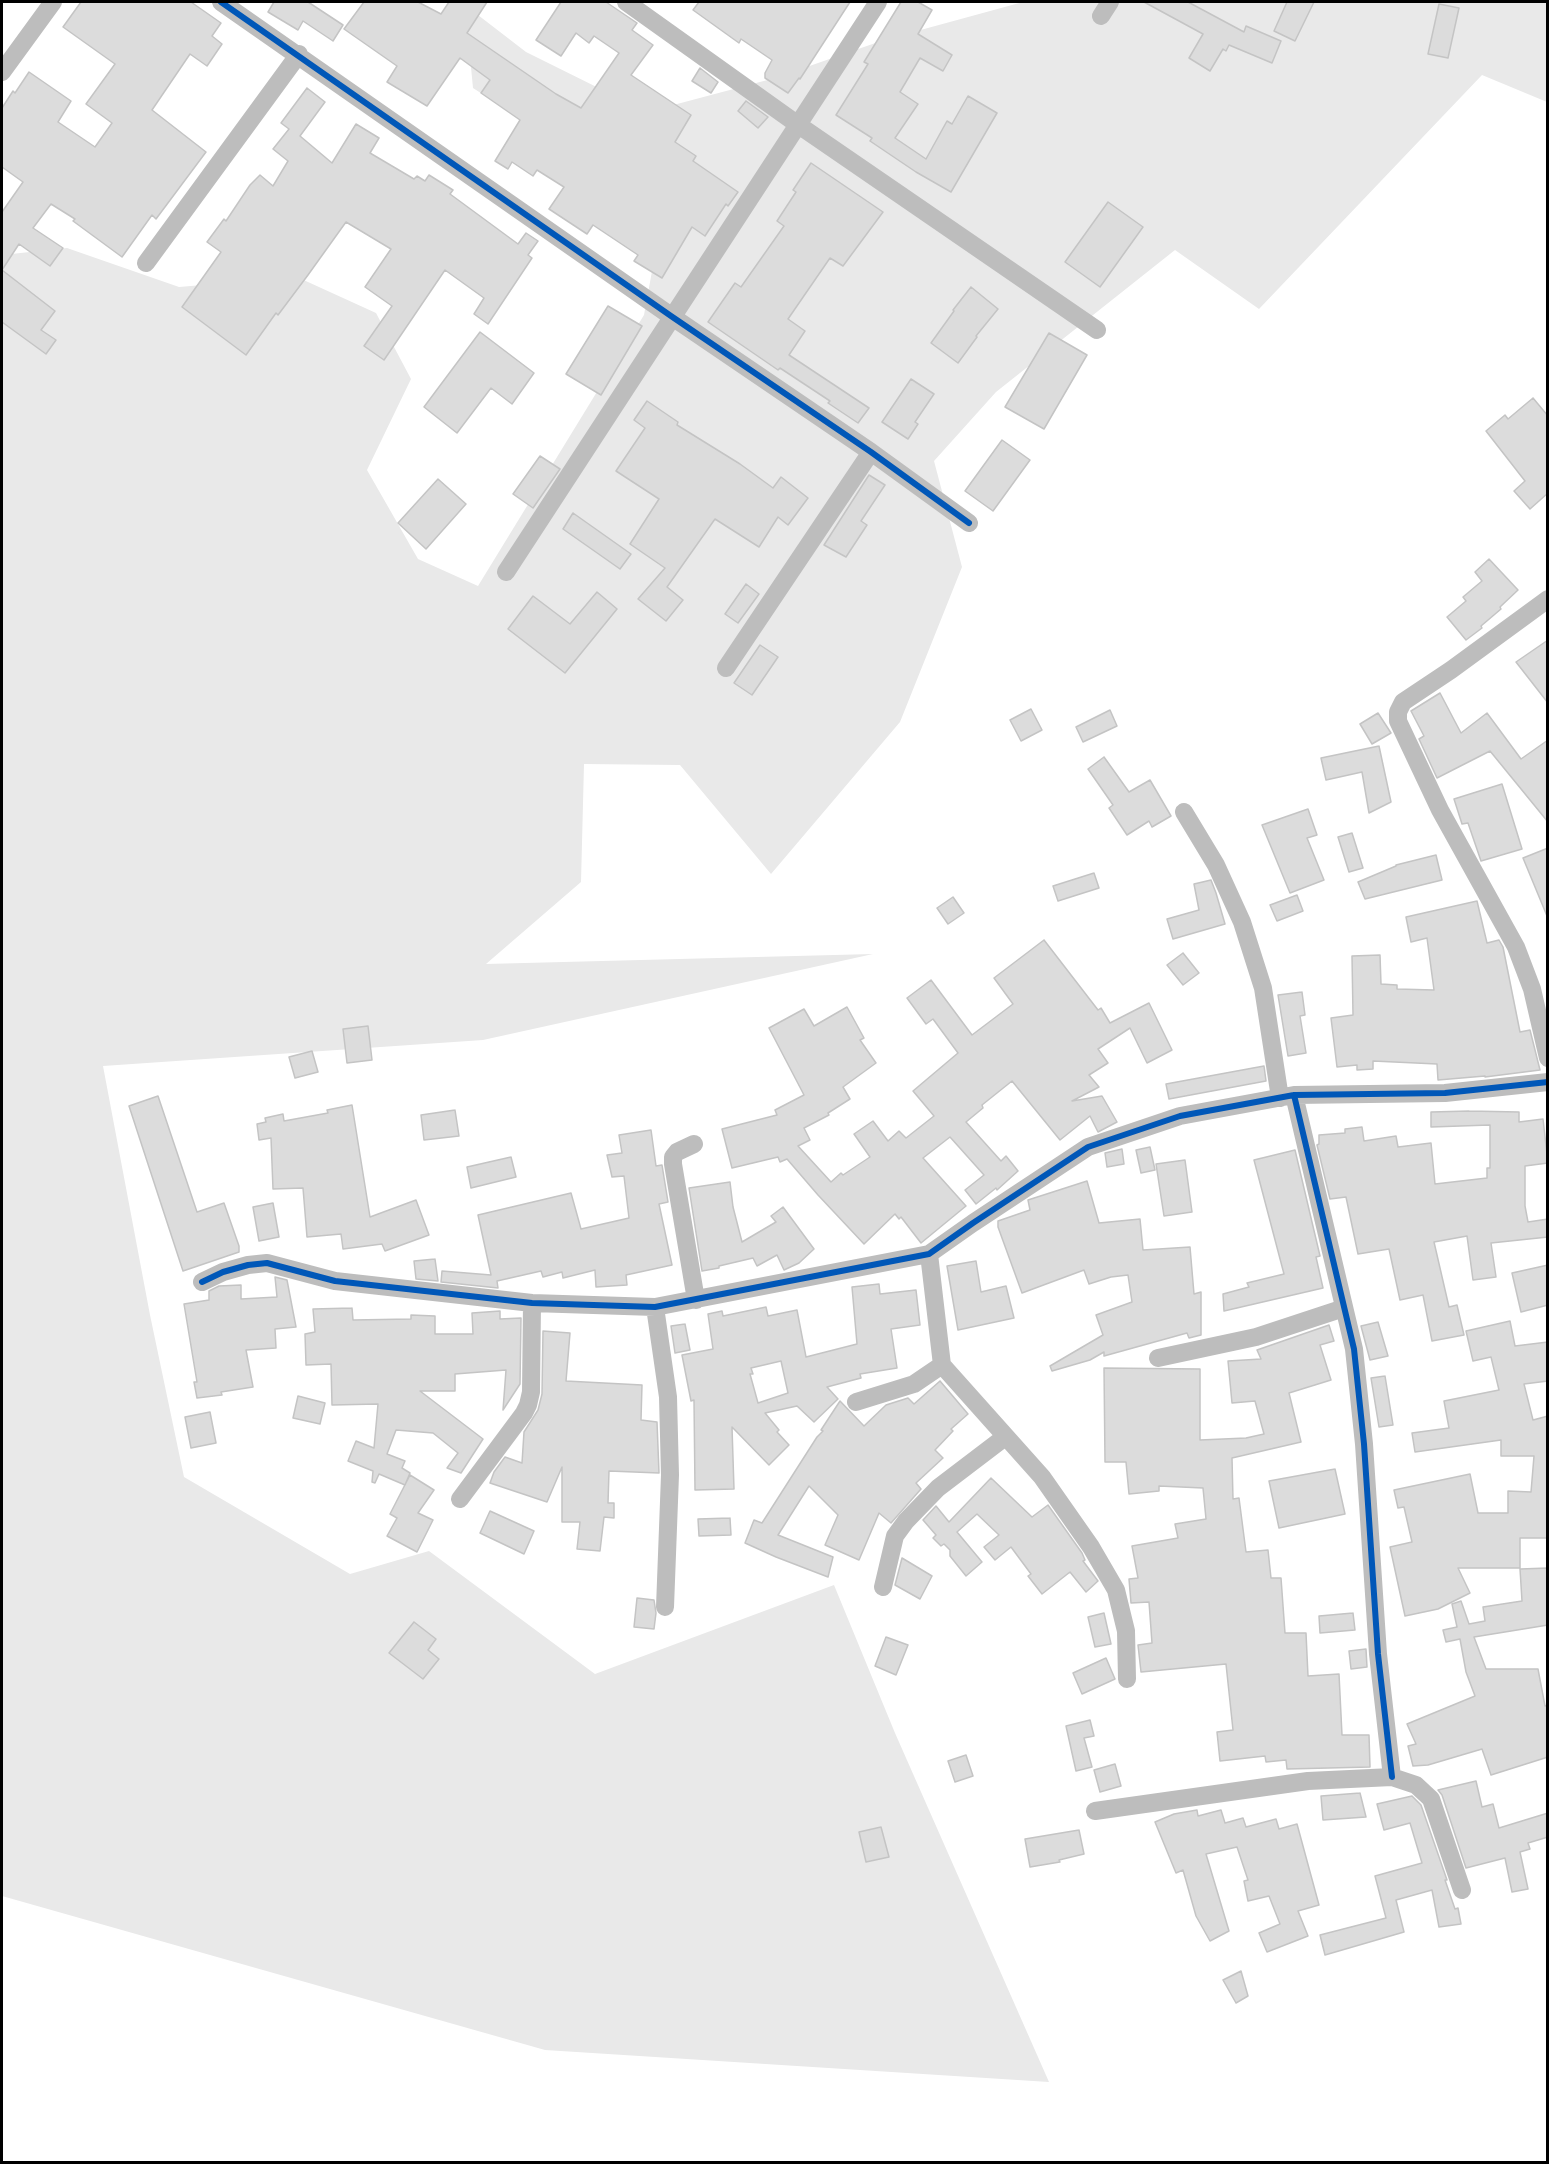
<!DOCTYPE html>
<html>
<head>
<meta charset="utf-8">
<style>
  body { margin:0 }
  #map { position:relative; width:1549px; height:2164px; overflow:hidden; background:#fff; font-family:"Public Sans",sans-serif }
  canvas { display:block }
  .frame { position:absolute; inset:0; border:3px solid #000; pointer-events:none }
</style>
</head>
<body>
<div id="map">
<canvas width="1549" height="2164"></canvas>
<div class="frame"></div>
</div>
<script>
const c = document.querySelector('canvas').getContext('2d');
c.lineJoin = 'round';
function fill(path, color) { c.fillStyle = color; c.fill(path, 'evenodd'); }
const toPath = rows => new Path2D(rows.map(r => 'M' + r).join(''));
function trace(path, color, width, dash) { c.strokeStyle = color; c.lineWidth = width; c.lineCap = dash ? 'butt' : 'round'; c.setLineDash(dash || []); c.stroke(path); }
fill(toPath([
  [1023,2,1547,2,1547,102,1482,75,1259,309,1175,250,996,392,934,461,962,567,900,722,771,874,680,765,584,764,581,882,486,964,873,954,483,1040,103,1066,150,1315,184,1477,350,1574,429,1551,595,1674,834,1585,895,1733,1049,2082,545,2050,2,1896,2,255,67,248,179,287,297,277,376,313,411,379,367,470,418,559,478,586,644,315,663,211,473,88,465,5,526,52,647,112,775,78,884,40]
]), '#e9e9e9');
const building = toPath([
  [81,2,191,2,221,23,212,36,222,44,207,66,190,54,152,110,206,152,156,219,152,215,122,257,73,221,75,219,51,204,33,228,63,248,50,266,19,244,2,270,55,311,41,330,56,340,46,354,2,322,2,212,23,182,2,167,2,108,13,91,15,93,29,72,71,101,58,122,95,147,112,123,86,104,115,64,63,27,81,2],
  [274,2,308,2,343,25,333,41,303,21,298,30,268,12,274,2],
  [364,2,418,2,441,14,449,2,487,2,467,33,556,94,581,108,619,53,594,36,589,43,576,33,561,56,536,40,561,2,606,2,637,23,632,30,653,45,631,75,691,115,675,142,696,156,693,161,738,192,728,206,726,204,705,236,692,227,662,278,634,261,638,255,593,225,587,234,549,209,564,187,537,170,533,176,512,162,508,169,495,161,520,120,481,93,490,80,460,58,427,106,387,82,397,66,344,29,364,2],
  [699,2,850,2,800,79,799,78,788,93,765,78,765,73,772,60,741,39,739,43,693,10,699,2],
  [901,2,918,2,932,10,918,34,952,55,943,71,920,58,900,92,918,104,895,138,926,159,947,121,952,124,968,96,997,113,951,192,916,172,870,141,872,138,836,115,868,64,864,62,901,2],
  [1144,2,1188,2,1244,32,1246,26,1281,41,1272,63,1229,45,1226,51,1223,49,1210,71,1189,58,1203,34,1144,2],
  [1287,2,1314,2,1295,41,1274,31,1287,2],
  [1439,4,1459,8,1448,58,1428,54,1439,4],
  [700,68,718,82,711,93,692,81,700,68],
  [307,88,325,102,300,136,332,163,356,124,379,138,370,153,414,179,417,176,425,181,429,175,453,190,450,194,518,244,526,233,538,241,528,255,532,258,488,324,474,314,484,298,445,270,384,360,364,346,392,306,365,287,391,249,346,222,308,275,278,315,276,313,246,355,182,307,221,252,207,242,224,219,226,221,250,185,260,175,273,186,288,161,273,149,289,129,281,123,307,88],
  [746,101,768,117,758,128,738,111,746,101],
  [811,163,883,212,843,266,830,258,788,319,805,331,789,355,869,408,858,423,828,403,830,401,780,368,778,370,708,322,735,283,741,287,784,226,777,221,796,192,793,190,811,163],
  [1108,202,1143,227,1100,287,1065,262,1108,202],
  [971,287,998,309,976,336,977,337,958,363,931,343,954,311,953,310,971,287],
  [608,306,642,326,601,395,566,374,608,306],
  [480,332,534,373,512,404,491,388,457,433,424,407,480,332],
  [1049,333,1087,355,1044,429,1005,407,1049,333],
  [911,379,934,394,915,422,918,424,908,439,882,422,911,379],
  [1533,398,1548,416,1548,493,1530,509,1514,491,1525,481,1486,431,1505,415,1508,419,1533,398],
  [647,401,678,422,677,425,740,464,773,488,781,477,808,498,788,525,778,517,759,547,715,519,667,587,683,600,666,621,638,599,665,568,630,544,659,499,616,471,645,428,634,420,647,401],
  [1002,440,1030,460,993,511,965,491,1002,440],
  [540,456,560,469,533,508,513,494,540,456],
  [869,475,885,485,861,521,867,525,846,557,824,545,869,475],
  [438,479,466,504,426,549,398,523,438,479],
  [573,513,631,554,620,569,563,529,573,513],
  [1489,559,1518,590,1500,607,1501,609,1481,626,1482,628,1466,640,1447,617,1466,601,1463,597,1482,581,1475,572,1489,559],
  [746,584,759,594,738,623,725,614,746,584],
  [597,592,617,609,565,673,508,629,533,596,570,624,597,592],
  [1548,640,1548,703,1516,662,1548,640],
  [760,645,778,657,752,695,734,683,760,645],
  [1440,693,1461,733,1487,713,1521,759,1548,740,1548,822,1490,751,1437,778,1419,739,1424,736,1411,711,1440,693],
  [1031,709,1042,730,1021,741,1010,720,1031,709],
  [1110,710,1117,726,1083,742,1076,727,1110,710],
  [1378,713,1391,733,1372,744,1360,724,1378,713],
  [1379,746,1391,802,1369,813,1362,772,1326,780,1321,758,1379,746],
  [1104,757,1129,792,1150,780,1171,816,1152,827,1149,821,1127,835,1109,808,1113,805,1088,769,1104,757],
  [1502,784,1522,849,1481,861,1468,823,1462,824,1454,799,1502,784],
  [1308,809,1317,835,1307,838,1324,880,1290,893,1262,825,1308,809],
  [1352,833,1363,868,1349,872,1338,837,1352,833],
  [1548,848,1548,916,1547,916,1523,858,1548,848],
  [1436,855,1442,880,1365,899,1358,882,1396,866,1396,865,1436,855],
  [1094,873,1099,888,1058,901,1053,886,1094,873],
  [1211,880,1216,893,1225,924,1173,939,1167,919,1199,910,1194,884,1211,880],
  [1297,895,1303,911,1277,921,1270,905,1297,895],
  [953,897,964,913,948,924,937,908,953,897],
  [1477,901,1487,943,1499,940,1503,947,1520,1032,1530,1030,1540,1070,1485,1077,1485,1076,1438,1080,1437,1064,1373,1061,1373,1069,1357,1070,1357,1065,1337,1067,1331,1018,1353,1015,1352,956,1380,955,1381,984,1397,985,1397,989,1434,990,1427,938,1411,942,1406,917,1477,901],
  [1044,940,1098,1010,1101,1008,1110,1023,1149,1003,1172,1050,1147,1063,1130,1028,1098,1049,1108,1063,1089,1075,1099,1087,1072,1101,1102,1096,1117,1122,1098,1132,1090,1116,1060,1140,1012,1081,982,1105,983,1108,966,1122,1001,1161,1006,1156,1018,1171,997,1190,996,1188,976,1204,965,1190,984,1175,950,1137,923,1158,966,1206,921,1243,901,1217,899,1219,895,1214,864,1244,818,1195,787,1159,780,1162,778,1157,732,1168,722,1129,777,1115,775,1110,804,1095,769,1028,804,1009,814,1026,847,1007,864,1038,860,1040,876,1063,843,1087,850,1099,828,1113,829,1115,804,1128,810,1140,798,1146,831,1182,841,1173,843,1175,870,1157,854,1134,873,1121,888,1141,899,1131,906,1138,934,1116,913,1091,958,1053,933,1019,926,1024,907,998,931,980,972,1035,1013,1004,994,978,1044,940],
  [1183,953,1199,973,1183,985,1167,965,1183,953],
  [1302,992,1305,1015,1300,1016,1306,1053,1288,1056,1278,995,1302,992],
  [368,1026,372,1060,347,1063,343,1029,368,1026],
  [312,1051,318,1072,295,1078,289,1057,312,1051],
  [1264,1066,1266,1081,1169,1099,1166,1084,1264,1066],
  [158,1096,197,1212,224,1203,239,1246,239,1252,183,1271,129,1106,158,1096],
  [352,1105,370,1217,416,1200,429,1235,385,1251,382,1244,343,1249,341,1234,307,1237,303,1188,273,1189,271,1138,259,1140,257,1124,266,1122,265,1118,283,1114,284,1121,328,1113,327,1110,352,1105],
  [455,1110,459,1136,424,1140,421,1115,455,1110],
  [1469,1111,1519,1112,1519,1122,1543,1119,1548,1163,1525,1166,1525,1206,1528,1222,1548,1219,1548,1237,1491,1243,1496,1277,1473,1280,1467,1236,1434,1242,1449,1307,1457,1305,1464,1335,1432,1341,1423,1295,1400,1300,1389,1249,1358,1254,1346,1197,1330,1199,1317,1145,1319,1144,1319,1135,1345,1133,1345,1129,1362,1127,1364,1141,1396,1136,1398,1147,1431,1143,1435,1184,1487,1178,1487,1168,1490,1168,1490,1125,1431,1127,1431,1112,1469,1111],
  [651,1130,656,1166,662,1165,668,1202,659,1204,672,1265,626,1275,627,1285,596,1287,595,1270,563,1278,562,1272,543,1277,541,1271,497,1281,498,1288,441,1282,442,1271,491,1275,478,1215,571,1193,581,1229,629,1218,624,1176,612,1177,607,1155,622,1153,619,1135,651,1130],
  [1150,1147,1155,1170,1141,1173,1136,1150,1150,1147],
  [1122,1149,1124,1164,1107,1167,1105,1153,1122,1149],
  [1295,1150,1320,1256,1316,1257,1323,1288,1224,1311,1223,1294,1249,1287,1247,1283,1284,1274,1254,1160,1295,1150],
  [511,1157,516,1177,471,1188,467,1167,511,1157],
  [1185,1160,1192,1212,1164,1216,1156,1164,1185,1160],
  [1087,1181,1099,1223,1140,1219,1143,1250,1190,1247,1194,1294,1201,1292,1201,1335,1189,1338,1187,1333,1104,1356,1104,1352,1090,1360,1052,1371,1050,1366,1103,1335,1096,1315,1132,1302,1128,1275,1111,1277,1089,1284,1084,1270,1022,1293,998,1227,998,1221,1030,1210,1028,1200,1087,1181],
  [730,1182,733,1207,742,1242,776,1222,771,1216,783,1207,814,1249,799,1263,784,1270,777,1255,757,1266,753,1258,719,1266,719,1268,702,1271,689,1188,730,1182],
  [273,1203,279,1237,259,1241,253,1207,273,1203],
  [435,1259,438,1281,416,1279,414,1261,435,1259],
  [976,1261,981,1292,1006,1286,1014,1318,958,1330,947,1266,976,1261],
  [1548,1265,1548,1305,1521,1312,1512,1273,1548,1265],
  [275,1277,287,1280,296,1327,275,1329,276,1348,246,1350,253,1387,221,1392,222,1395,197,1398,194,1382,197,1382,184,1304,209,1300,209,1291,219,1286,241,1285,241,1299,277,1297,275,1277],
  [879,1284,880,1294,916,1290,920,1325,891,1329,897,1368,860,1374,861,1378,827,1387,838,1399,814,1422,797,1406,765,1413,779,1430,777,1432,789,1445,769,1465,732,1427,734,1489,695,1490,694,1400,691,1401,682,1355,713,1349,708,1314,722,1311,723,1316,766,1307,768,1316,797,1310,806,1357,857,1344,852,1287,879,1284],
  [781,1361,788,1393,758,1403,750,1374,753,1374,751,1368,781,1361],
  [352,1308,353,1320,411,1319,411,1315,435,1316,435,1334,473,1334,472,1313,500,1311,500,1319,521,1318,520,1384,503,1410,506,1370,455,1374,455,1391,420,1391,483,1439,461,1473,447,1468,458,1453,433,1433,396,1430,387,1454,405,1461,402,1468,410,1473,405,1485,379,1474,375,1483,372,1482,373,1471,348,1461,356,1441,374,1448,378,1404,332,1405,331,1364,306,1365,305,1334,315,1332,313,1309,352,1308],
  [1510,1321,1515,1346,1548,1342,1548,1381,1524,1384,1533,1420,1548,1416,1548,1538,1520,1538,1520,1568,1458,1568,1470,1593,1438,1609,1405,1616,1390,1547,1412,1542,1404,1507,1398,1508,1394,1490,1470,1474,1478,1513,1508,1513,1508,1491,1531,1492,1534,1456,1501,1456,1501,1440,1415,1452,1412,1433,1449,1428,1444,1401,1499,1390,1491,1357,1473,1361,1466,1331,1510,1321],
  [1378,1322,1388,1356,1370,1360,1361,1326,1378,1322],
  [685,1324,690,1350,675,1353,671,1326,685,1324],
  [1329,1325,1334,1341,1320,1345,1331,1380,1289,1393,1301,1442,1232,1458,1233,1499,1239,1498,1246,1552,1268,1550,1271,1578,1281,1578,1285,1633,1306,1633,1308,1676,1339,1674,1342,1735,1369,1735,1370,1767,1287,1769,1286,1760,1266,1762,1265,1756,1220,1761,1217,1732,1233,1730,1226,1664,1141,1672,1138,1645,1152,1643,1149,1602,1131,1603,1129,1579,1138,1578,1132,1546,1178,1538,1175,1524,1206,1519,1203,1488,1159,1486,1159,1491,1129,1494,1126,1462,1105,1462,1104,1368,1200,1369,1200,1440,1246,1438,1264,1434,1255,1401,1232,1403,1228,1361,1261,1359,1257,1350,1329,1325],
  [543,1331,570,1333,566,1381,642,1385,641,1420,657,1422,659,1473,609,1471,608,1503,614,1503,614,1518,604,1517,600,1551,577,1549,580,1522,562,1522,562,1467,547,1502,490,1483,494,1472,505,1457,522,1463,524,1432,538,1410,542,1394,543,1331],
  [1385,1376,1393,1425,1379,1427,1371,1378,1385,1376],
  [940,1381,968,1414,951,1429,953,1431,935,1450,943,1458,916,1483,921,1489,891,1523,879,1513,859,1560,825,1545,838,1515,809,1486,778,1535,833,1557,828,1577,776,1557,745,1543,754,1520,762,1523,817,1437,823,1431,821,1430,840,1401,864,1426,886,1405,908,1398,914,1404,940,1381],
  [298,1396,325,1403,320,1424,293,1418,298,1396],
  [210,1412,216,1443,191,1448,185,1417,210,1412],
  [1335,1469,1345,1514,1279,1528,1269,1481,1335,1469],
  [410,1475,434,1490,418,1513,433,1520,417,1552,387,1536,397,1518,390,1514,410,1475],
  [991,1478,1032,1517,1048,1505,1082,1553,1085,1560,1083,1561,1098,1581,1086,1592,1070,1572,1042,1594,1028,1576,1031,1574,1011,1547,995,1560,984,1547,999,1535,977,1514,957,1532,982,1562,966,1576,950,1556,950,1550,944,1544,941,1546,933,1538,936,1535,923,1520,936,1506,949,1522,991,1478],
  [490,1511,534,1531,524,1554,480,1533,490,1511],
  [730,1518,731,1535,699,1536,698,1519,730,1518],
  [902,1558,932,1576,920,1599,895,1585,902,1558],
  [1548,1568,1548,1625,1474,1637,1486,1669,1538,1669,1545,1706,1548,1705,1548,1757,1491,1775,1482,1749,1428,1765,1413,1766,1408,1746,1416,1744,1407,1724,1475,1696,1466,1672,1460,1639,1446,1642,1443,1630,1457,1627,1452,1604,1461,1601,1469,1624,1485,1621,1483,1607,1522,1601,1520,1569,1548,1568],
  [637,1598,654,1600,656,1613,654,1629,634,1627,637,1598],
  [1104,1613,1111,1644,1095,1647,1088,1617,1104,1613],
  [1353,1613,1355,1630,1320,1633,1319,1616,1353,1613],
  [414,1622,436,1639,428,1650,439,1659,423,1679,389,1653,414,1622],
  [886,1637,908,1645,896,1675,875,1666,886,1637],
  [1366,1649,1367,1667,1351,1669,1349,1651,1366,1649],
  [1106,1658,1115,1679,1082,1694,1073,1673,1106,1658],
  [1090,1720,1094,1736,1084,1738,1092,1767,1076,1771,1066,1726,1090,1720],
  [966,1755,973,1776,955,1782,948,1761,966,1755],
  [1115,1764,1121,1786,1100,1792,1094,1770,1115,1764],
  [1476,1781,1482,1807,1493,1804,1499,1828,1548,1813,1548,1837,1528,1843,1530,1849,1520,1852,1528,1889,1512,1892,1505,1858,1466,1868,1442,1795,1438,1790,1476,1781],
  [1360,1793,1366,1817,1323,1820,1321,1796,1360,1793],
  [1412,1796,1421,1805,1447,1880,1445,1880,1455,1909,1458,1908,1461,1924,1439,1927,1432,1890,1396,1900,1404,1932,1325,1955,1320,1935,1386,1918,1375,1876,1422,1863,1410,1823,1384,1830,1377,1804,1412,1796],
  [1197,1810,1198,1816,1221,1810,1225,1823,1243,1818,1246,1827,1276,1819,1279,1829,1297,1824,1319,1905,1298,1911,1308,1936,1267,1952,1259,1933,1280,1924,1269,1896,1248,1901,1244,1881,1248,1880,1237,1847,1206,1854,1229,1931,1210,1941,1196,1916,1183,1870,1176,1873,1155,1822,1174,1814,1197,1810],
  [881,1827,889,1857,866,1862,859,1832,881,1827],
  [1079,1830,1084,1854,1059,1860,1060,1862,1030,1867,1025,1839,1079,1830],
  [1241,1971,1248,1996,1236,2003,1223,1980,1241,1971]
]);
fill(building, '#dcdcdc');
trace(building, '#c4c4c4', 1.5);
trace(toPath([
  [221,2,671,316,871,452,969,523],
  [626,2,797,124,1097,330],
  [1101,16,1110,2],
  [2,72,53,2],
  [146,263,299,54],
  [506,572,878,2],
  [1548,599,1451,670,1403,702,1398,712,1398,721,1440,810,1516,947,1532,989,1548,1058],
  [726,668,871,452],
  [1184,812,1216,865,1242,922,1263,988,1280,1098],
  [1294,1095,1354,1349,1364,1444,1378,1654,1392,1777],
  [694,1144,677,1152,673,1157,673,1164,696,1300],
  [929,1254,942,1365,1042,1477,1091,1547,1116,1590,1126,1631,1127,1679],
  [202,1282,223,1272,248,1265,267,1263,335,1281,532,1303,655,1307,929,1254,973,1223,1088,1147,1180,1116,1294,1095,1445,1093,1548,1082],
  [655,1307,668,1397,670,1475,665,1607],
  [1158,1358,1256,1337,1344,1308],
  [856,1402,914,1384,942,1365],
  [460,1499,524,1413,528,1405,531,1392,532,1303],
  [883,1587,895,1536,906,1521,938,1488,1005,1437],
  [1095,1811,1308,1781,1392,1777,1416,1785,1431,1799,1462,1890]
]), '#bdbdbd', 18);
trace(toPath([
  [221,2,671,316,871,452,969,523],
  [1294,1095,1354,1349,1364,1444,1378,1654,1392,1777],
  [202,1282,223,1272,248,1265,267,1263,335,1281,532,1303,655,1307,929,1254,973,1223,1088,1147,1180,1116,1294,1095,1445,1093,1548,1082]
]), '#0057b8', 6);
</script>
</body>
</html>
